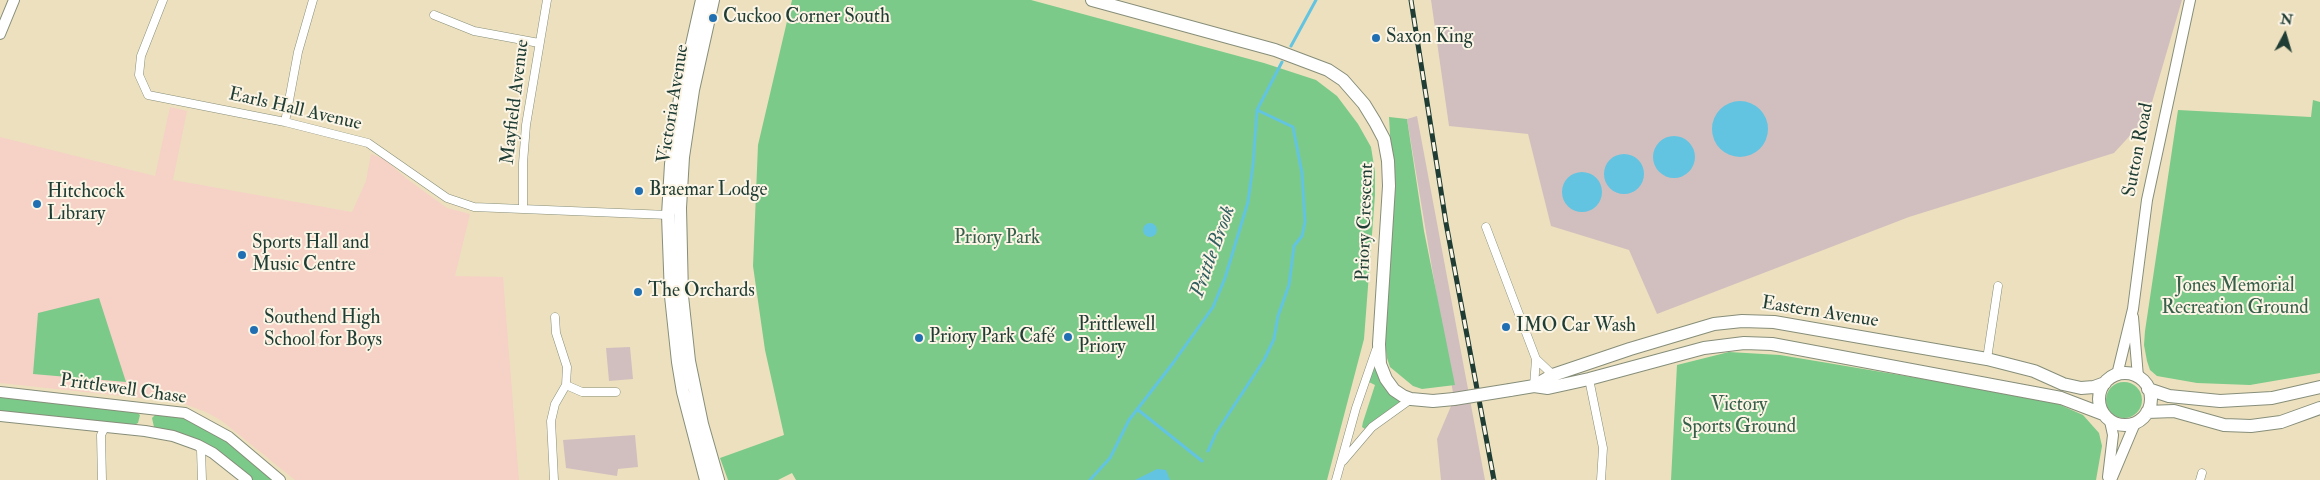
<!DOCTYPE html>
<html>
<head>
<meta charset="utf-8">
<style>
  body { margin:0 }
  #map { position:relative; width:2320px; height:480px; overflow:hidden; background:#ede0be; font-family:"IM FELL Double Pica",serif }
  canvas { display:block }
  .north { position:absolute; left:2260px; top:10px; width:50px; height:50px; -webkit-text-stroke:4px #fcf5e5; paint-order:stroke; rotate:6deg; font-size:14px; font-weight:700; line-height:20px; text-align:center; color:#1f3d34 }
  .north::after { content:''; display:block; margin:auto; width:18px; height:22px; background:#1f3d34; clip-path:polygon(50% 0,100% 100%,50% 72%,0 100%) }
</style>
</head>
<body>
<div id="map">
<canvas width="2320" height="480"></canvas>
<div class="north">N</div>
</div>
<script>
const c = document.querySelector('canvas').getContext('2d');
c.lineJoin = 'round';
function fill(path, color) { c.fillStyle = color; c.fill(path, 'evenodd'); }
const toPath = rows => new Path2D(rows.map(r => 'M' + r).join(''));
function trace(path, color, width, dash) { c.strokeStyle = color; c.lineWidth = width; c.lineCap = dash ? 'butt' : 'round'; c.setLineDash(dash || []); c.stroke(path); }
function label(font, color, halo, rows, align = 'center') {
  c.font = font + ' "IM FELL Double Pica",serif'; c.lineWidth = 4; c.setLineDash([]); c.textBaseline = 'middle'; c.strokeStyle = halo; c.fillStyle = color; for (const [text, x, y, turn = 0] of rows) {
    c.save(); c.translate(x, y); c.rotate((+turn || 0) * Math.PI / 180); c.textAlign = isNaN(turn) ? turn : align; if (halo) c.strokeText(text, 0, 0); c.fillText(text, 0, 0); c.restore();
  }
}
fill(toPath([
  [170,107,187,111,173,180,352,212,366,181,371,154,384,159,407,179,447,208,470,214,455,276,503,277,519,480,295,480,222,421,206,412,179,402,0,383,0,137,155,176]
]), '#f6d1c6');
fill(toPath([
  [1431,0,2182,0,2148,116,2114,153,1909,217,1657,314,1629,250,1551,226,1528,134,1449,126],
  [1417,116,1485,480,1441,480,1437,439,1454,399,1407,119],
  [630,347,633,379,609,381,606,348],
  [635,435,638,467,618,469,617,476,566,468,563,440]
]), '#d1bfbf');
fill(toPath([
  [792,0,1031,0,1264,63,1316,80,1337,96,1358,124,1371,147,1375,172,1375,195,1364,339,1327,480,796,480,792,473,778,480,728,480,720,458,784,435,765,350,753,266,758,145],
  [2313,100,2320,102,2320,373,2250,385,2197,383,2157,376,2150,370,2147,361,2144,345,2145,331,2178,110,2311,117],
  [1389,117,1407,119,1424,231,1455,385,1422,389,1413,386,1390,367,1387,358,1385,343,1393,186],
  [99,298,126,382,33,374,38,313],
  [1729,352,1780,355,2049,400,2083,415,2099,433,2102,446,2096,480,1671,480,1677,365],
  [1374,361,1401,401,1365,429,1362,427,1363,422,1375,385,1369,382],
  '2106 400a18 18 0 1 1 36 0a18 18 0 1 1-36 0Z',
  [0,397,134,410,140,415,138,423,132,426,0,413],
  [157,413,187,419,214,431,275,480,253,480,226,457,199,440,154,427,152,418]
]), '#7bca8a');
fill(toPath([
  '1712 129a28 28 0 1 1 56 0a28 28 0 1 1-56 0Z',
  '1653 157a21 21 0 1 1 42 0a21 21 0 1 1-42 0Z',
  '1604 174a20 20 0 1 1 40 0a20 20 0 1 1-40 0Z',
  '1562 192a20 20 0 1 1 40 0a20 20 0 1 1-40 0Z',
  '1143 230a7 7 0 1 1 14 0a7 7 0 1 1-14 0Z',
  [1157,469,1166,470,1170,480,1135,480]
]), '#62c4e1');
trace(toPath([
  [1291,46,1316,0],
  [1137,409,1202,461],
  [1208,451,1216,433,1264,360,1274,339,1278,316,1289,285,1294,246,1302,236,1305,222,1302,173,1293,127,1257,110],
  [1090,480,1110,458,1129,420,1173,363,1213,307,1225,278,1248,202,1253,165,1257,110,1282,62]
]), '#62c4e1', 3);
const minor = toPath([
  [163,0,141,56,139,75,148,95,285,122,368,143,447,198,474,207,668,215],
  [434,15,474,31,539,43],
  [285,122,298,52,313,0],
  [523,208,523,163,526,125,547,0],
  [1486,227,1536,359,1553,375],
  [555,317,556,333,567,367,566,385,582,392,616,392],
  [1987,359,1998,286],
  [1589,379,1603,448,1601,480],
  [1534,386,1536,359],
  [198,445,201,450,202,480],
  [1343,461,1372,427,1411,399],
  [102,480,101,435,105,427],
  [554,480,551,421,555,404,566,385],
  [1336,480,1356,408,1376,350],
  [2200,480,2202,473]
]);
const tertiary = toPath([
  [0,34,14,0],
  [2133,317,2138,377],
  [2117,375,2133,309,2147,200,2190,0],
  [0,392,185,413,229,437,280,480],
  [0,416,145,431,173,436,198,445,213,453,247,480],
  [2108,477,2113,435,2110,421],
  [2111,480,2135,423]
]);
const primary = toPath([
  [1092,0,1275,50,1328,70,1343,80,1364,104,1375,122,1384,139,1388,161,1389,186,1379,344,1380,364,1386,379,1394,390,1403,396,1411,399,1433,401,1454,399],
  '2099 399a26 26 0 1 1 52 0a26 26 0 1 1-52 0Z',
  [1534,386,1553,375,1630,349,1714,324,1742,321,1774,322,1987,359,2034,371,2063,384,2081,388,2094,387,2105,383],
  [2148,389,2169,396,2220,401,2272,398,2320,387],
  [1510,390,1534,386,1548,388,1589,379,1704,348,1744,343,1772,344,2061,398,2103,414],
  [2147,412,2174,411,2224,425,2251,426,2281,422,2320,408]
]);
const trunk = toPath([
  [702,0,680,98,671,164,668,215,671,296,678,362,683,392,706,480],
  [713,0,693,90,683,157,680,208,682,296,689,361,702,424,718,480]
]);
trace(minor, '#868e79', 9);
trace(tertiary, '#868e79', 12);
trace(primary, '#868e79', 14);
trace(trunk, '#868e79', 14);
trace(minor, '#fff', 8);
trace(tertiary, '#fff', 10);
trace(primary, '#fff', 12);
trace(trunk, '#fff', 12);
const rail = toPath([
  [1411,0,1446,223,1494,480]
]);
trace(rail, '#1f3d34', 5);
trace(rail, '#fcf5e5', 3, [9]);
const primaryBridge = toPath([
  [1454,399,1510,390]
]);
trace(primaryBridge, '#868e79', 14, []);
trace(primaryBridge, '#fff', 12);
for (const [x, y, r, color] of [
  [713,18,5,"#1f6fb2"],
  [1376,38,5,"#1f6fb2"],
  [639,191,5,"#1f6fb2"],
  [37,204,5,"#1f6fb2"],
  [242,255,5,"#1f6fb2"],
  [638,292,5,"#1f6fb2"],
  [1506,327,5,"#1f6fb2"],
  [254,330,5,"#1f6fb2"],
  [1068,337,5,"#1f6fb2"],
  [919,338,5,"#1f6fb2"]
]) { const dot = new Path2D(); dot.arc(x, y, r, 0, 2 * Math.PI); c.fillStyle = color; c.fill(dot); trace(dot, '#fcf5e5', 2); }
label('19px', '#1f3d34', '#fcf5e5', [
  ["Cuckoo Corner South",723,18],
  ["Saxon King",1386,38],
  ["Braemar Lodge",649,191],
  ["Hitchcock",47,193],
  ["Library",47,215],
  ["Sports Hall and",252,244],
  ["Music Centre",252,266],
  ["The Orchards",648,292],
  ["Southend High",264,319],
  ["School for Boys",264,341],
  ["Prittlewell",1078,326],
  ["Priory",1078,348],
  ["IMO Car Wash",1516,327],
  ["Priory Park Café",929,338]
], 'left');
label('19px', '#1f3d34', '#fcf5e5', [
  ["Mayfield Avenue",516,102,-83],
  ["Victoria Avenue",674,104,-81],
  ["Earls Hall Avenue",295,110,13],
  ["Sutton Road",2139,150,-79],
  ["Priory Crescent",1366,222,-88],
  ["Eastern Avenue",1820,313,9],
  ["Prittlewell Chase",123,390,8]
]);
label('19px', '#36604a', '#fcf5e5', [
  ["Priory Park",997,239],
  ["Jones Memorial",2235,287],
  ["Recreation Ground",2235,309],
  ["Victory",1739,406],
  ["Sports Ground",1739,428]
]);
label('italic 20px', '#305f5f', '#fcf5e5', [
  ["Prittle Brook",1214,252,-70]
]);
</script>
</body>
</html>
